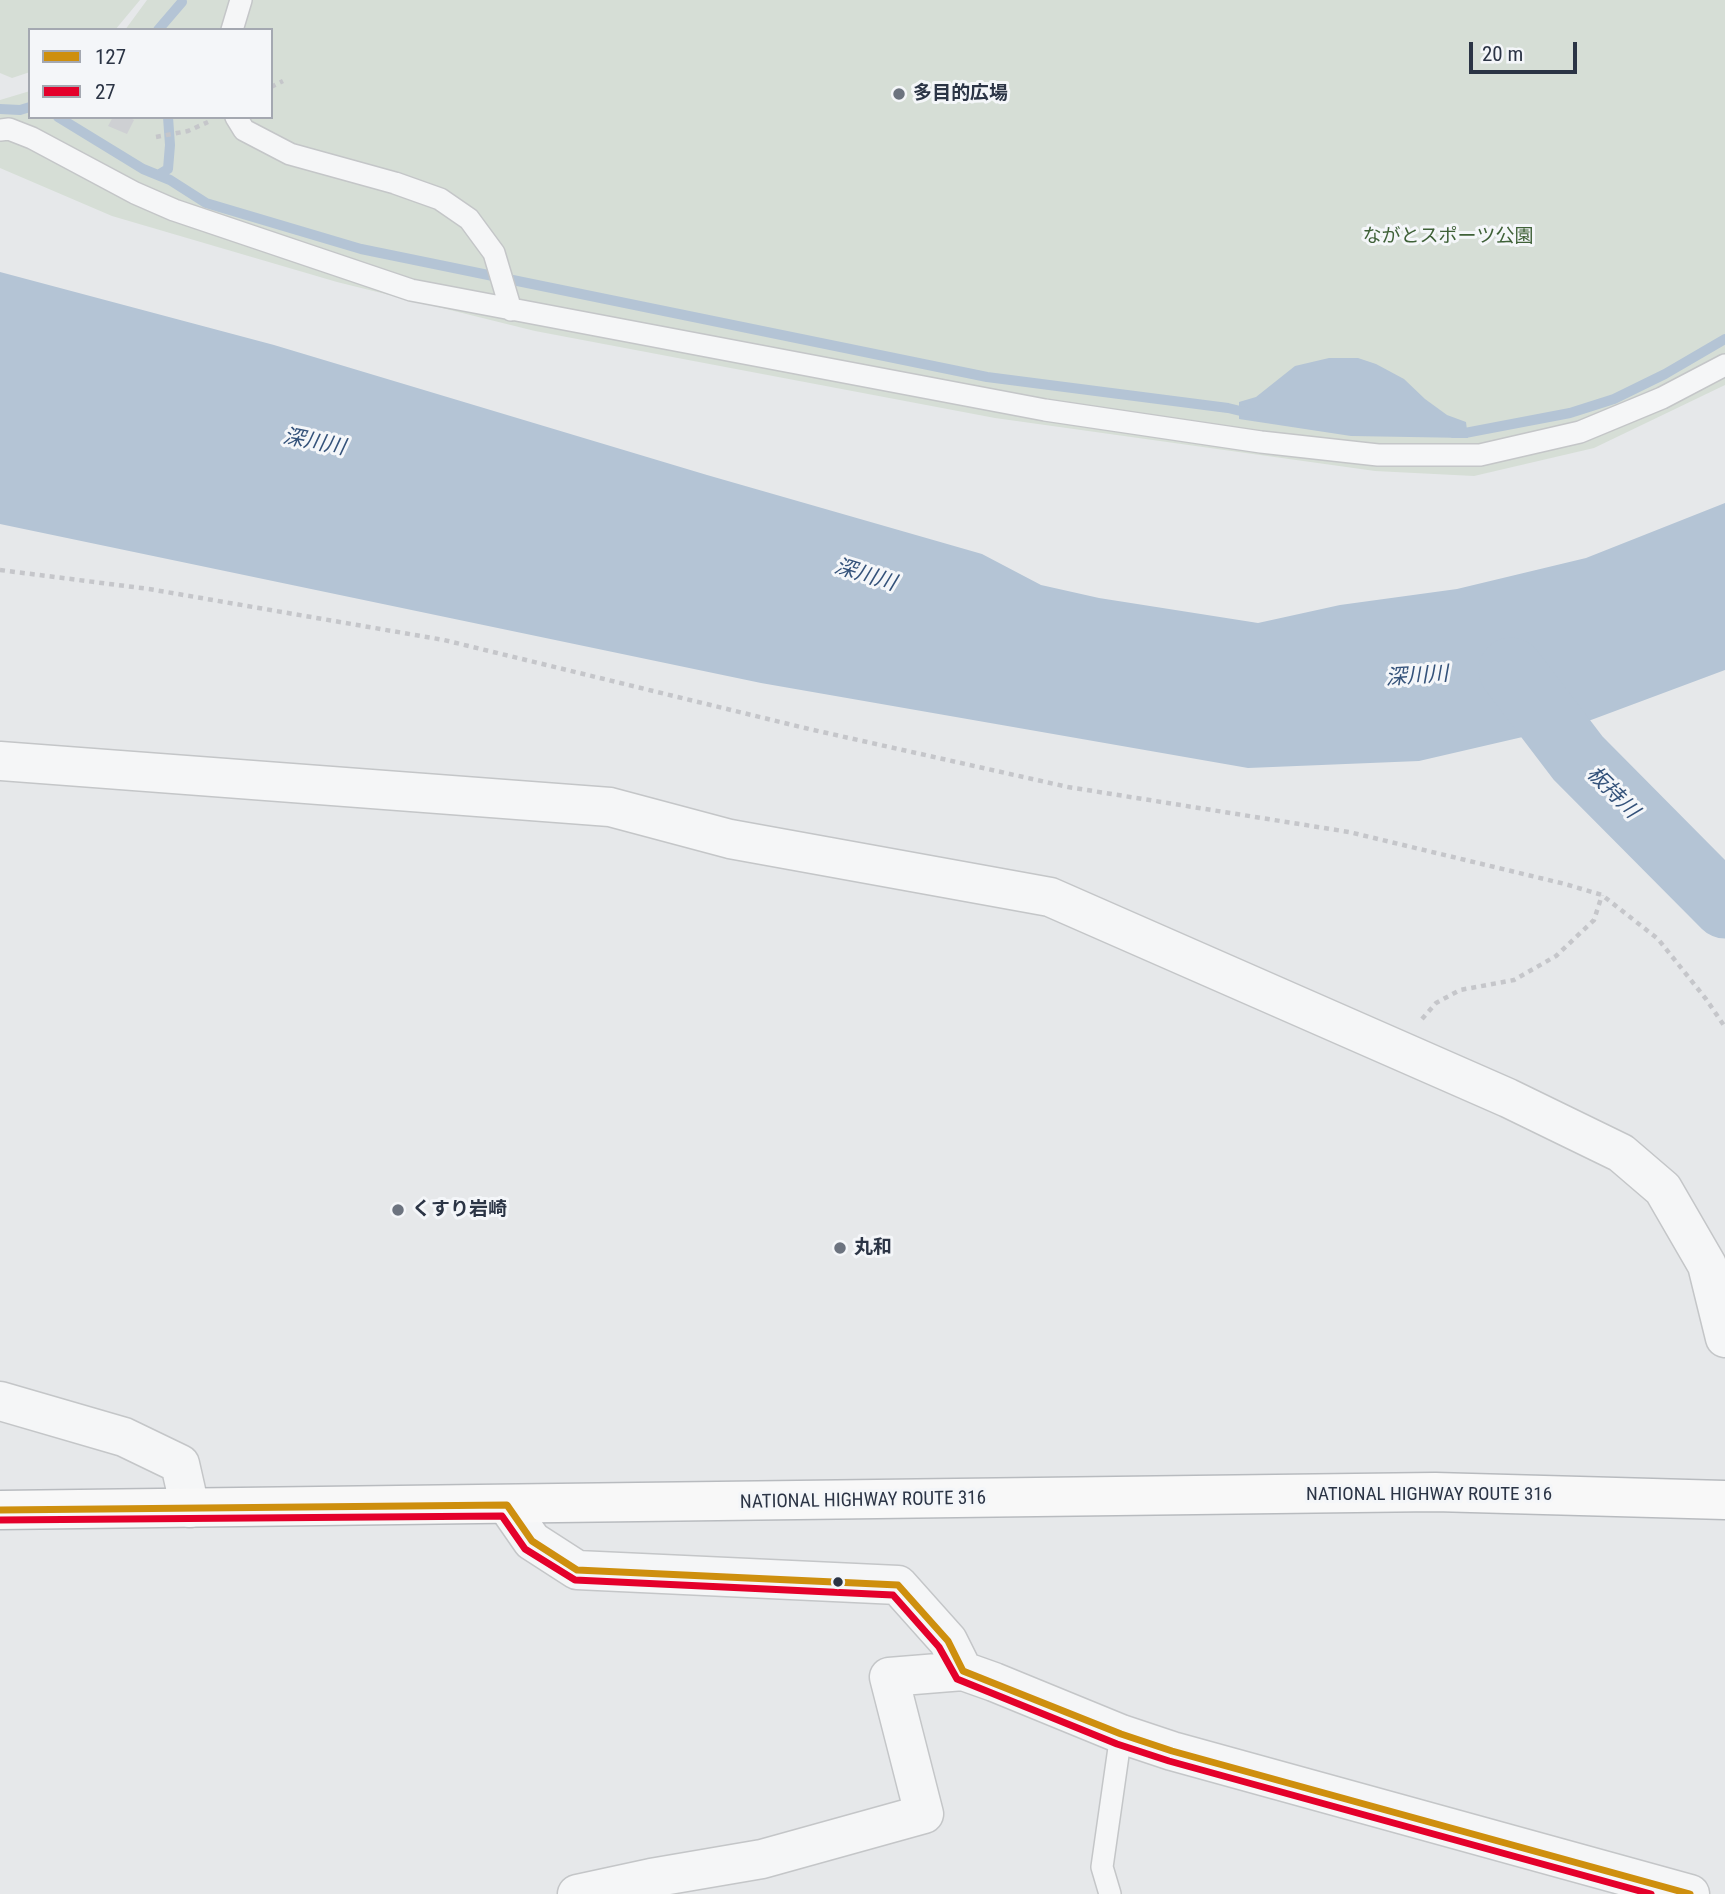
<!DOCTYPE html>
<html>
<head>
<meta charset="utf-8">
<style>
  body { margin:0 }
  #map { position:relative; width:1725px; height:1894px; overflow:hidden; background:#e6e8ea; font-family:"Roboto Condensed",sans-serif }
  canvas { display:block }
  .legend { position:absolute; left:28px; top:28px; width:245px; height:91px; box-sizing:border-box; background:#f4f6f9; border:2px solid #a4a8b1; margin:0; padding:9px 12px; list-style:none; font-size:21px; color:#2b3445 }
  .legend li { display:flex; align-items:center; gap:14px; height:35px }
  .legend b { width:35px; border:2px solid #a4a8b1 }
  .scale { position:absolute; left:1469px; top:42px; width:108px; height:32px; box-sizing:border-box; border:4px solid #2b3445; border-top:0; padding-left:9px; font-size:21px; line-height:24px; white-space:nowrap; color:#2b3445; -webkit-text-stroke:5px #f4f6f9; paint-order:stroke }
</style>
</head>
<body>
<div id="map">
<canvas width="1725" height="1894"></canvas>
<ul class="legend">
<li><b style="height:9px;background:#ce8f0e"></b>127</li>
<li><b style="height:9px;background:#e4002b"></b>27</li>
</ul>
<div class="scale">20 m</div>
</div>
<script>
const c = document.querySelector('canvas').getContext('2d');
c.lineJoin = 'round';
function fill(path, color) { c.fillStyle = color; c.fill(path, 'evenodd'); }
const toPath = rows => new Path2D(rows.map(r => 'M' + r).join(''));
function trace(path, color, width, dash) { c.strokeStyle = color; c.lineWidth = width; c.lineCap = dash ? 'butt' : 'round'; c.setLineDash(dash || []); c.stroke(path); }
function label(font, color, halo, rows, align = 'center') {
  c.font = font + ' "Roboto Condensed","Noto Sans JP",sans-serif'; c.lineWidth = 6; c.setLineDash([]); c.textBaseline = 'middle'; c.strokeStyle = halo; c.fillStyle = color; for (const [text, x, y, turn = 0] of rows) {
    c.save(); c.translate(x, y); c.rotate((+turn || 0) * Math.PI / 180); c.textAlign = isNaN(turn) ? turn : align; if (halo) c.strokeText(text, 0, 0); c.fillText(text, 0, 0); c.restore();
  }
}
fill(toPath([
  [0,0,140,0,115,30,30,30,30,72,12,78,0,73],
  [147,0,1725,0,1725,385,1594,448,1474,476,1375,471,995,418,535,331,337,282,112,216,0,168,0,100,30,91,30,117,271,117,271,30,125,30]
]), '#d6ded6');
fill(toPath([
  [0,272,274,345,707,475,982,554,1041,585,1099,598,1258,623,1340,605,1457,589,1586,558,1725,503,1725,670,1583,723,1419,761,1248,768,761,683,0,524],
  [1329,358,1358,358,1376,364,1404,379,1425,399,1447,415,1466,422,1468,438,1351,436,1239,419,1239,402,1256,397,1295,366]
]), '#b4c4d5');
trace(toPath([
  [158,30,182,2],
  [0,109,20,110,30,107],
  [58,117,143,169,170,180,206,203,361,249,987,377,1228,408,1253,414],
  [158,175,168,169,170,145,168,117],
  [1453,433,1465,433,1570,413,1614,399,1665,374,1725,339]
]), '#b4c4d5', 10);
trace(toPath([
  [1511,670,1578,758,1725,906]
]), '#b4c4d5', 65);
fill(toPath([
  [113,117,128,117,134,120,127,134,108,126]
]), '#ced0d3');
const service = toPath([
  [232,30,241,0],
  [236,117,244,130,290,154,395,183,440,199,469,219,494,253,511,310],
  [0,130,9,129,32,138,135,193,174,210,411,290,1045,410,1261,442,1378,455,1480,455,1580,432,1662,398,1725,365],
  [1110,1894,1102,1867,1121,1734]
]);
const minor = toPath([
  [0,761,610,807,730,839,1050,897,1508,1098,1621,1153,1663,1189,1707,1265,1725,1338],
  [0,1401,124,1437,180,1464,190,1508],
  [507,1505,532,1541,577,1570,898,1585,948,1641,963,1671,994,1682,1121,1734,1172,1751,1690,1894],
  [577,1894,651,1878,762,1859,924,1814,889,1677,963,1671]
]);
const trunk = toPath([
  [0,1510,1435,1492,1725,1500]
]);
trace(service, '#c4c6c8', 24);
trace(minor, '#c4c6c8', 41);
trace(trunk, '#b8bbbf', 41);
trace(toPath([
  [271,87,283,81],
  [156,137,188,131,208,122],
  [0,570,149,589,444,640,809,729,1068,787,1349,832,1565,884,1602,895,1658,939,1706,999,1725,1027],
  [1422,1019,1436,1003,1460,990,1514,980,1556,956,1594,920,1602,895]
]), '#c5c6ca', 4.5, [5, 5]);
trace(service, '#f5f6f7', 21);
trace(minor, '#f5f6f7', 38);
trace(trunk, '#f8f8f8', 38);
trace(toPath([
  [0,1510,507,1505,532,1541,577,1570,898,1585,948,1641,963,1671,1121,1734,1172,1751,1690,1894]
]), '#ce8f0e', 7);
trace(toPath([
  [0,1520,502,1516,525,1549,575,1580,893,1595,939,1647,957,1679,1117,1744,1169,1761,1651,1894]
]), '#e4002b', 7);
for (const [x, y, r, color] of [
  [899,94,7,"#6c737f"],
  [398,1210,7,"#6c737f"],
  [840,1248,7,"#6c737f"],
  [838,1582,6,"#2b3445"]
]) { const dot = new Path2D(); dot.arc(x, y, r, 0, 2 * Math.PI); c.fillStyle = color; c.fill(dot); trace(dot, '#f4f6f9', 2.5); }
label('bold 19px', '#2b3445', '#f4f6f9', [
  ["多目的広場",913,94],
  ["くすり岩崎",412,1210],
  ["丸和",854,1248]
], 'left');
label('19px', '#3f6138', '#f4f6f9', [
  ["ながとスポーツ公園",1448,237]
]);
label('19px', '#2b3445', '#f4f6f9', [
  ["NATIONAL HIGHWAY ROUTE 316",1429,1495],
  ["NATIONAL HIGHWAY ROUTE 316",863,1501,-1]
]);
label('italic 21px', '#34527a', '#f4f6f9', [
  ["深川川",314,443,11],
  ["深川川",865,576,17],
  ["深川川",1417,677,-4],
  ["板持川",1612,793,45]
]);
</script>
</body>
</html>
